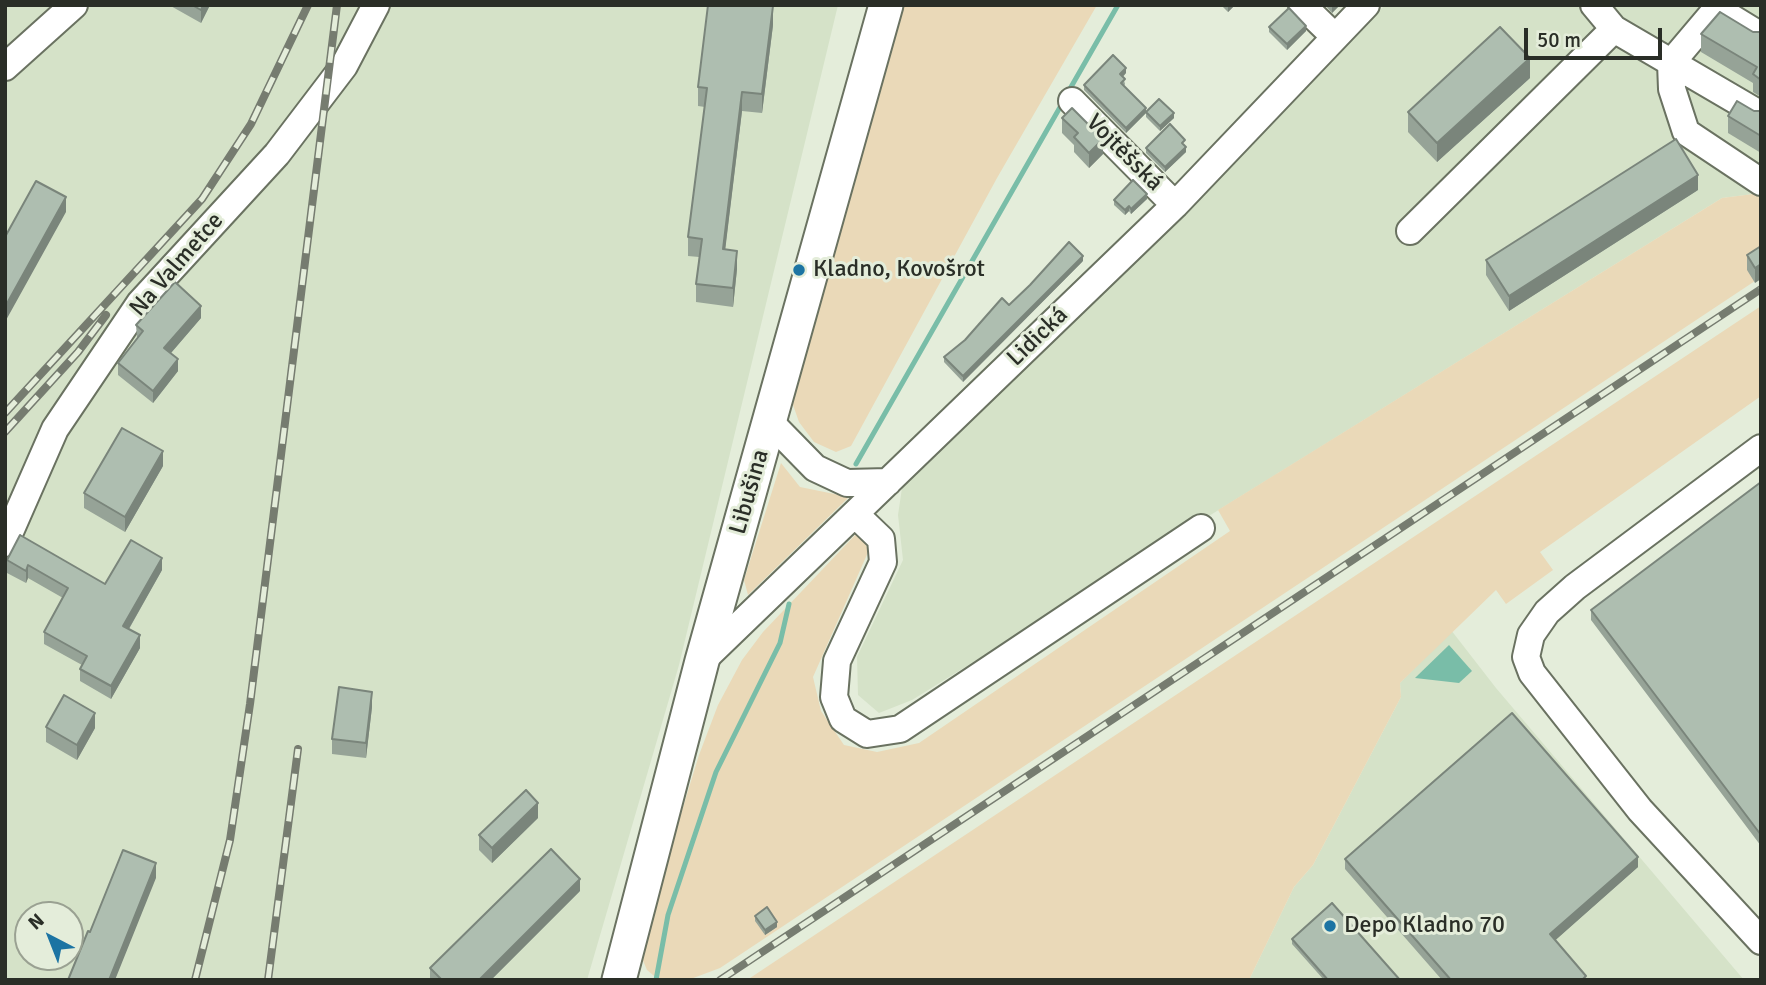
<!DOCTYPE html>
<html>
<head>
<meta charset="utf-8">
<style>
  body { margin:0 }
  #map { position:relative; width:1766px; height:985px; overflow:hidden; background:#e4edda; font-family:Signika,sans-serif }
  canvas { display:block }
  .frame { position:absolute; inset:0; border:7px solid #2a2e27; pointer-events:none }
  .north { position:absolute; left:14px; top:901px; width:70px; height:70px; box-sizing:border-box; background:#e4edda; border:2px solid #9aa192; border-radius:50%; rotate:318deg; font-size:19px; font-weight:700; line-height:28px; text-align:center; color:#2a2e27 }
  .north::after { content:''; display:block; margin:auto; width:24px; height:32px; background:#1c74a3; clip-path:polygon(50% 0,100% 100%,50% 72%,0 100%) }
  .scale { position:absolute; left:1524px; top:28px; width:138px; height:32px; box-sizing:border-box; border:4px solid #2a2e27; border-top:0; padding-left:9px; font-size:21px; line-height:24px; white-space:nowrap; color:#2a2e27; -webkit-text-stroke:5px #e4edda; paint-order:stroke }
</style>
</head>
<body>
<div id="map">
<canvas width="1766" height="985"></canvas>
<div class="frame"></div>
<div class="north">N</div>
<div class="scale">50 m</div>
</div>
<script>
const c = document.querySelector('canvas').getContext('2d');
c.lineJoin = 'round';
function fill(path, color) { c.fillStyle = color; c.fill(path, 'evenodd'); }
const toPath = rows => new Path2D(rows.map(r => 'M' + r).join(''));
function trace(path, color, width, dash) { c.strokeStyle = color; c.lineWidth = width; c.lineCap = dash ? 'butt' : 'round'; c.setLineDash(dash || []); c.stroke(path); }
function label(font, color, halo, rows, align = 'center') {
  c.font = font + ' Signika,sans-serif'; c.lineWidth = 6; c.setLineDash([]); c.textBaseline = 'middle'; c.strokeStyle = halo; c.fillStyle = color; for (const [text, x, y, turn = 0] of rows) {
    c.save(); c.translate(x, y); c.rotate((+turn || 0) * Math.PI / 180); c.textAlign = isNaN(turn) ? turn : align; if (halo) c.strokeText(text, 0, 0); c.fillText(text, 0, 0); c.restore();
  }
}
fill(toPath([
  [5,5,838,5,679,665,587,980,5,980],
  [28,915,70,915,70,957,28,957],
  [1385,5,1761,5,1761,193,1722,198,912,700,879,713,858,695,857,657,903,560,898,515,902,488],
  [1451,630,1496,688,1744,980,1249,980,1294,887,1313,865,1401,697,1400,683]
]), '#d5e2c8');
fill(toPath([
  [898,5,1097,5,997,178,851,446,836,452,814,442,799,422,792,402],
  [1761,193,1761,277,720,968,688,980,659,980,647,970,639,951,699,755,718,705,742,660,763,632,858,532,869,550,813,677,821,711,844,745,877,752,919,743,1230,531,1218,510,1722,198],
  [1761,306,1761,396,1540,552,1553,570,1506,604,1496,590,1400,683,1401,697,1313,865,1294,887,1249,980,747,980],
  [781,463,800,487,849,497,748,595,744,580]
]), '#ead9b8');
fill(toPath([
  [1449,645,1472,671,1459,683,1415,678]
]), '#79bda8');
trace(toPath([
  [1067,94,1118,5],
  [856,464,1063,102],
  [656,980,668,915,716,772,780,643,789,604]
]), '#79bda8', 5);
const minor = toPath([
  [1302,5,1335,37],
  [1594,5,1614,29,1761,115],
  [1720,5,1671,63,1672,89,1686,132,1761,182],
  [1717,9,1761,36],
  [5,67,74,5],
  [1072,101,1175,205],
  [1410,231,1614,29],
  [770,422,815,468,847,483,888,482],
  [1761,448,1575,587,1547,612,1531,635,1526,657,1532,673,1640,810,1761,941],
  [856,515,881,539,883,562,837,661,834,697,843,719,867,734,900,729,1201,528],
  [5,543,55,429,140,303,277,154,344,66,376,5],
  [702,661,1175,205,1366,5]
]);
const major = toPath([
  [619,980,702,661,886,5]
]);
trace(minor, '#6a7261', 30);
trace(major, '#6a7261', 37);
trace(minor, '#fff', 26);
trace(major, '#fff', 33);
const rail = toPath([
  [5,413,202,199,251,124,308,5],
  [5,432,78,352,106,315],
  [195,980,230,840,250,704,337,5],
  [268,980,298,749],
  [720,980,1761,289]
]);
trace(rail, '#767c70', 8);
trace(rail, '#e4edda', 5, [16]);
fill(toPath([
  [169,5,210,5,201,23],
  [1221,5,1235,5,1228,12],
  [1325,5,1340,5,1332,13],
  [773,25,762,113,742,111,725,249,737,269,733,307,696,302,696,284,699,257,688,256,688,237,705,107,698,106,698,87],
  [1269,27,1306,31,1287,50,1269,32],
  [1753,32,1761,32,1761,97,1753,92,1753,83,1701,52,1701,34],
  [1126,73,1123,77,1125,84,1124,86,1146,113,1126,133,1084,90,1084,85],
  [1530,78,1437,162,1408,132,1408,112],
  [1754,111,1761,111,1761,153,1728,133,1728,116],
  [1146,112,1174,118,1160,131,1146,117],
  [1062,118,1103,154,1089,168,1074,152,1074,145,1062,133],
  [1185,145,1186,152,1165,172,1146,153,1146,148],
  [1698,190,1509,311,1486,275,1486,260],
  [1147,199,1131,214,1129,211,1125,215,1114,205,1114,200],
  [1761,246,1755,283,1747,270,1747,255],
  [1083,261,963,382,944,362,944,357,1009,305],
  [201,318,171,353,178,371,153,403,118,375,118,363,137,338,136,325],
  [163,466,125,532,84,508,84,493],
  [1761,482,1761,846,1591,620,1591,610],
  [7,560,105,584,162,570,129,629,140,648,111,699,80,681,80,669,82,665,44,644,44,632,63,598,28,578,26,583,7,573],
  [372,707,366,758,332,754,332,739],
  [46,727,95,728,77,760,46,742],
  [538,818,492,863,479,850,479,835],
  [1345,859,1638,867,1555,940,1586,980,1442,980,1345,869],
  [580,891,491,980,430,980,430,968],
  [755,916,777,927,765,935,755,921],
  [1292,939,1400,980,1324,980,1292,944]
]), '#96a397');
fill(toPath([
  [203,5,210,5,201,23,201,10],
  [1228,5,1235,5,1228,12],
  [1332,5,1340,5,1332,13],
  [773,6,773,25,762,113,762,94],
  [1306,26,1306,31,1287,50,1287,44],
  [1530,58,1530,78,1437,162,1437,143],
  [1126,68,1126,73,1120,79,1120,74],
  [742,92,742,111,723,268,723,249],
  [1146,108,1146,113,1126,133,1126,128],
  [1174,113,1174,118,1160,131,1160,126],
  [1103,139,1103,154,1089,168,1089,153],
  [1186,147,1186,152,1165,172,1165,167],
  [1698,175,1698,190,1509,311,1509,296],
  [1147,194,1147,199,1131,214,1131,209],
  [66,197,66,212,5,322,5,307],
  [1129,206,1129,211,1125,215,1125,210],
  [737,251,737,269,733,307,733,288],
  [1083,256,1083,261,963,382,963,376],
  [1761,264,1761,279,1755,283,1755,268],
  [201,306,201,318,164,361,164,348],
  [178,359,178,371,153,403,153,391],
  [163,451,163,466,125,532,125,517],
  [162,558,162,570,123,639,123,626],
  [28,565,28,578,26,583,26,571],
  [140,635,140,648,111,699,111,686],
  [372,692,372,707,366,758,366,743],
  [95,713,95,728,77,760,77,745],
  [538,803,538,818,492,863,492,848],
  [1638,857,1638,867,1550,945,1550,934],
  [156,863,156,878,115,980,109,980],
  [580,879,580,891,491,980,479,980],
  [777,922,777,927,765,935,765,930]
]), '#7a857b');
const building = toPath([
  [192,5,203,5,201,10,192,5],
  [708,5,764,5,773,6,762,94,742,92,723,249,737,251,733,288,696,284,702,239,688,237,707,88,698,87,708,5],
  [1289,8,1306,26,1287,44,1269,27,1289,8],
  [1720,12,1753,32,1761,32,1761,80,1753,74,1757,67,1701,34,1720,12],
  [1500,27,1530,58,1437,143,1408,112,1500,27],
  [1113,55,1126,68,1120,74,1125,79,1121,83,1146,108,1126,128,1084,85,1113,55],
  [1159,99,1174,113,1160,126,1146,112,1159,99],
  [1737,101,1754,111,1761,111,1761,136,1728,116,1737,101],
  [1072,108,1103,139,1089,153,1074,137,1078,133,1062,118,1072,108],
  [1170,124,1185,140,1182,143,1186,147,1165,167,1146,148,1170,124],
  [1676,139,1698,175,1509,296,1486,260,1676,139],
  [1133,180,1147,194,1131,209,1129,206,1125,210,1114,200,1133,180],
  [36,181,66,197,5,307,5,237,36,181],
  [1069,242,1083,256,963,376,944,357,965,340,1002,298,1009,305,1030,285,1069,242],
  [1761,246,1761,264,1755,268,1747,255,1761,246],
  [175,282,201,306,164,348,178,359,153,391,118,363,143,331,136,325,175,282],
  [122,428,163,451,125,517,84,493,122,428],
  [1761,482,1761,835,1591,610,1761,482],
  [20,535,105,584,131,540,162,558,123,626,140,635,111,686,80,669,87,656,44,632,68,588,28,565,26,571,7,560,20,535],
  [339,687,372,692,366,743,332,739,339,687],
  [64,695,95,713,77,745,46,727,64,695],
  [1512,713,1638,857,1550,934,1586,976,1582,980,1451,980,1345,859,1512,713],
  [526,790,538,803,492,848,479,835,526,790],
  [551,849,580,879,479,980,442,980,430,968,551,849],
  [123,850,156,863,109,980,68,980,88,931,90,932,123,850],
  [1332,903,1400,980,1328,980,1292,939,1332,903],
  [767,907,777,922,765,930,755,916,767,907]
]);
fill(building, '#aebeb0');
trace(building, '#7a857b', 2);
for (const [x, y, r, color] of [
  [799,270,7,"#1c74a3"],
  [1330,926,7,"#1c74a3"]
]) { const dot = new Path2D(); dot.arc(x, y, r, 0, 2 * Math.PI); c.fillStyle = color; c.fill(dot); trace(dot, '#e4edda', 2.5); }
label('24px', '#2a2e27', '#e4edda', [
  ["Vojtěšská",1124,153,45],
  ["Na Valmetce",177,265,-49],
  ["Lidická",1038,337,-44],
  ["Libušina",750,492,-74]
]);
label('24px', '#2a2e27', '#e4edda', [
  ["Kladno, Kovošrot",813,270],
  ["Depo Kladno 70",1344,926]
], 'left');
</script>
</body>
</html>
